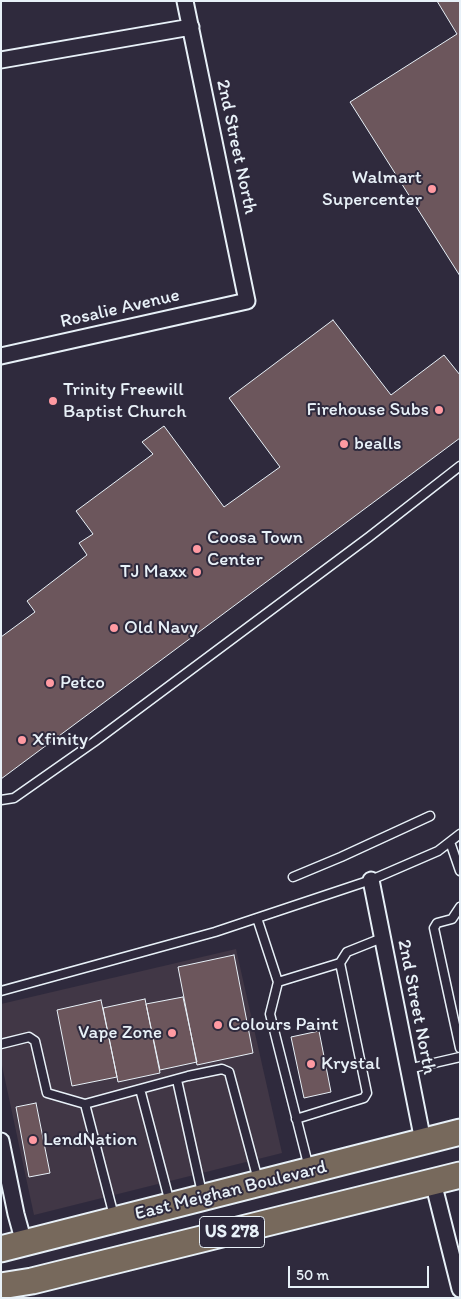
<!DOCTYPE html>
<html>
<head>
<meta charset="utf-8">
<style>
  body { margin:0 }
  #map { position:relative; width:461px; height:1299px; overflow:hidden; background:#2f2a3d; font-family:Itim,sans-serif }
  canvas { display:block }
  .frame { position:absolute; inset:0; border:2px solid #e8f1f8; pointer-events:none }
  .scale { position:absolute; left:288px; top:1266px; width:141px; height:22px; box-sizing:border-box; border:2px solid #e8f1f8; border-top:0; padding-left:6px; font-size:15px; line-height:18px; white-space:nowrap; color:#e8f1f8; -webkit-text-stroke:4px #2f2a3d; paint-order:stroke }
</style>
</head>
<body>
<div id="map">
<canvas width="461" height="1299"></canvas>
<div class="frame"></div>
<div class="scale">50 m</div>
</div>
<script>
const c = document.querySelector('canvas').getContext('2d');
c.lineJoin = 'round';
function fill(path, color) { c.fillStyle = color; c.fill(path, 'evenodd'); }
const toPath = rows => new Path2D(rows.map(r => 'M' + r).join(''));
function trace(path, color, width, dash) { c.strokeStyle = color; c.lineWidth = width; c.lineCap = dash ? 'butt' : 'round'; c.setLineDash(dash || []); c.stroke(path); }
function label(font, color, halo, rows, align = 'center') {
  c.font = font + ' Itim,sans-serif'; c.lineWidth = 4; c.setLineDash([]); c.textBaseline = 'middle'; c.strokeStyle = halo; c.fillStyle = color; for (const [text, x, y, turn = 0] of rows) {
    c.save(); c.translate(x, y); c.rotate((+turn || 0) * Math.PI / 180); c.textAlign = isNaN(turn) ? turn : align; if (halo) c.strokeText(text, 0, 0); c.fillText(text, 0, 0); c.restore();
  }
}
fill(toPath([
  [236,949,282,1153,34,1215,1,1061,1,1004]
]), '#413746');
const building = toPath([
  [437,1,460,1,460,276,350,102,457,34,437,1],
  [333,320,391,395,444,355,460,375,460,438,1,779,1,637,35,612,27,601,87,555,79,543,93,534,76,511,153,454,142,442,164,426,224,507,280,467,229,398,333,320],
  [234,955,253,1053,197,1065,178,967,234,955],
  [183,997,197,1062,160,1070,146,1004,183,997],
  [145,999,160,1073,118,1082,103,1008,145,999],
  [101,1000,117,1077,72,1086,57,1010,101,1000],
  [319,1031,331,1092,304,1098,291,1037,319,1031],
  [36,1103,50,1173,29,1177,16,1107,36,1103]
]);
fill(building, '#6c565c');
trace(building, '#e8f1f8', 1);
const service = toPath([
  [1,800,14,798,94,742,369,537,460,466],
  [450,842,460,871],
  [293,877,341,857,430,816],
  [460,907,452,919,437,923,434,928,460,1048],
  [257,918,278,982,270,1014,309,1168],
  [278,982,340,963,347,952,382,938],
  [1,991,215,932,371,880,438,851,460,834],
  [1,1044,29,1037,35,1041,47,1093,85,1104,114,1216],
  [408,1069,460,1057],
  [177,1080,202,1193],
  [140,1089,170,1203],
  [85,1104,188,1076,222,1069,229,1072,258,1180],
  [296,1119,364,1098,367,1093,340,963]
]);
const minor = toPath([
  [1,60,191,27],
  [1,356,247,301,185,1],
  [371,880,423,1141],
  [1,1141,16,1214,24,1243],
  [433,1182,460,1289]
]);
const trunk = toPath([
  [1,1249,460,1132],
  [1,1286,32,1281,460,1175]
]);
trace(service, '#e8f1f8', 11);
trace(minor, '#e8f1f8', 19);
trace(trunk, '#e8f1f8', 29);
trace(service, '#2f2a3d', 8);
trace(minor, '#2f2a3d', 15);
trace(trunk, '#77695c', 25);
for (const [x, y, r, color] of [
  [432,189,5,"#ff9aa2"],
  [53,401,5,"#ff9aa2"],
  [439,410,5,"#ff9aa2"],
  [344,444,5,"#ff9aa2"],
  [197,549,5,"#ff9aa2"],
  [197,572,5,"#ff9aa2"],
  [114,628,5,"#ff9aa2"],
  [50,683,5,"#ff9aa2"],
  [22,740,5,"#ff9aa2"],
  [218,1025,5,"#ff9aa2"],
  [172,1033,5,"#ff9aa2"],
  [311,1064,5,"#ff9aa2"],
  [33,1140,5,"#ff9aa2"]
]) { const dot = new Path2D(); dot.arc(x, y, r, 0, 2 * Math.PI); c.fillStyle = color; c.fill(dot); trace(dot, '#2f2a3d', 2); }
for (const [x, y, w] of [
  [232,1232,65]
]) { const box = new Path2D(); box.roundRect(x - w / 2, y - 15.5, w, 31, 4); c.fillStyle = '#2f2a3d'; c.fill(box); trace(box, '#e8f1f8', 1); }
label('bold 18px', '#e8f1f8', null, [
  ["US 278",232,1232]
]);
label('19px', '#e8f1f8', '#2f2a3d', [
  ["2nd Street North",236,147,78],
  ["Rosalie Avenue",120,309,-13],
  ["2nd Street North",416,1007,79],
  ["East Meighan Boulevard",231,1191,-14]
]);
label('19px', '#e8f1f8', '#2f2a3d', [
  ["Walmart",422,178,"right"],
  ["Supercenter",422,200,"right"],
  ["Trinity Freewill",63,390],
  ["Baptist Church",63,412],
  ["Firehouse Subs",429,410,"right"],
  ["bealls",354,444],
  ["Coosa Town",207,538],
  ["Center",207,560],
  ["TJ Maxx",187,572,"right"],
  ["Old Navy",124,628],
  ["Petco",60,683],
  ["Xfinity",32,740],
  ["Colours Paint",228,1025],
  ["Vape Zone",162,1033,"right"],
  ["Krystal",321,1064],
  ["LendNation",43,1140]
], 'left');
</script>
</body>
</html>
